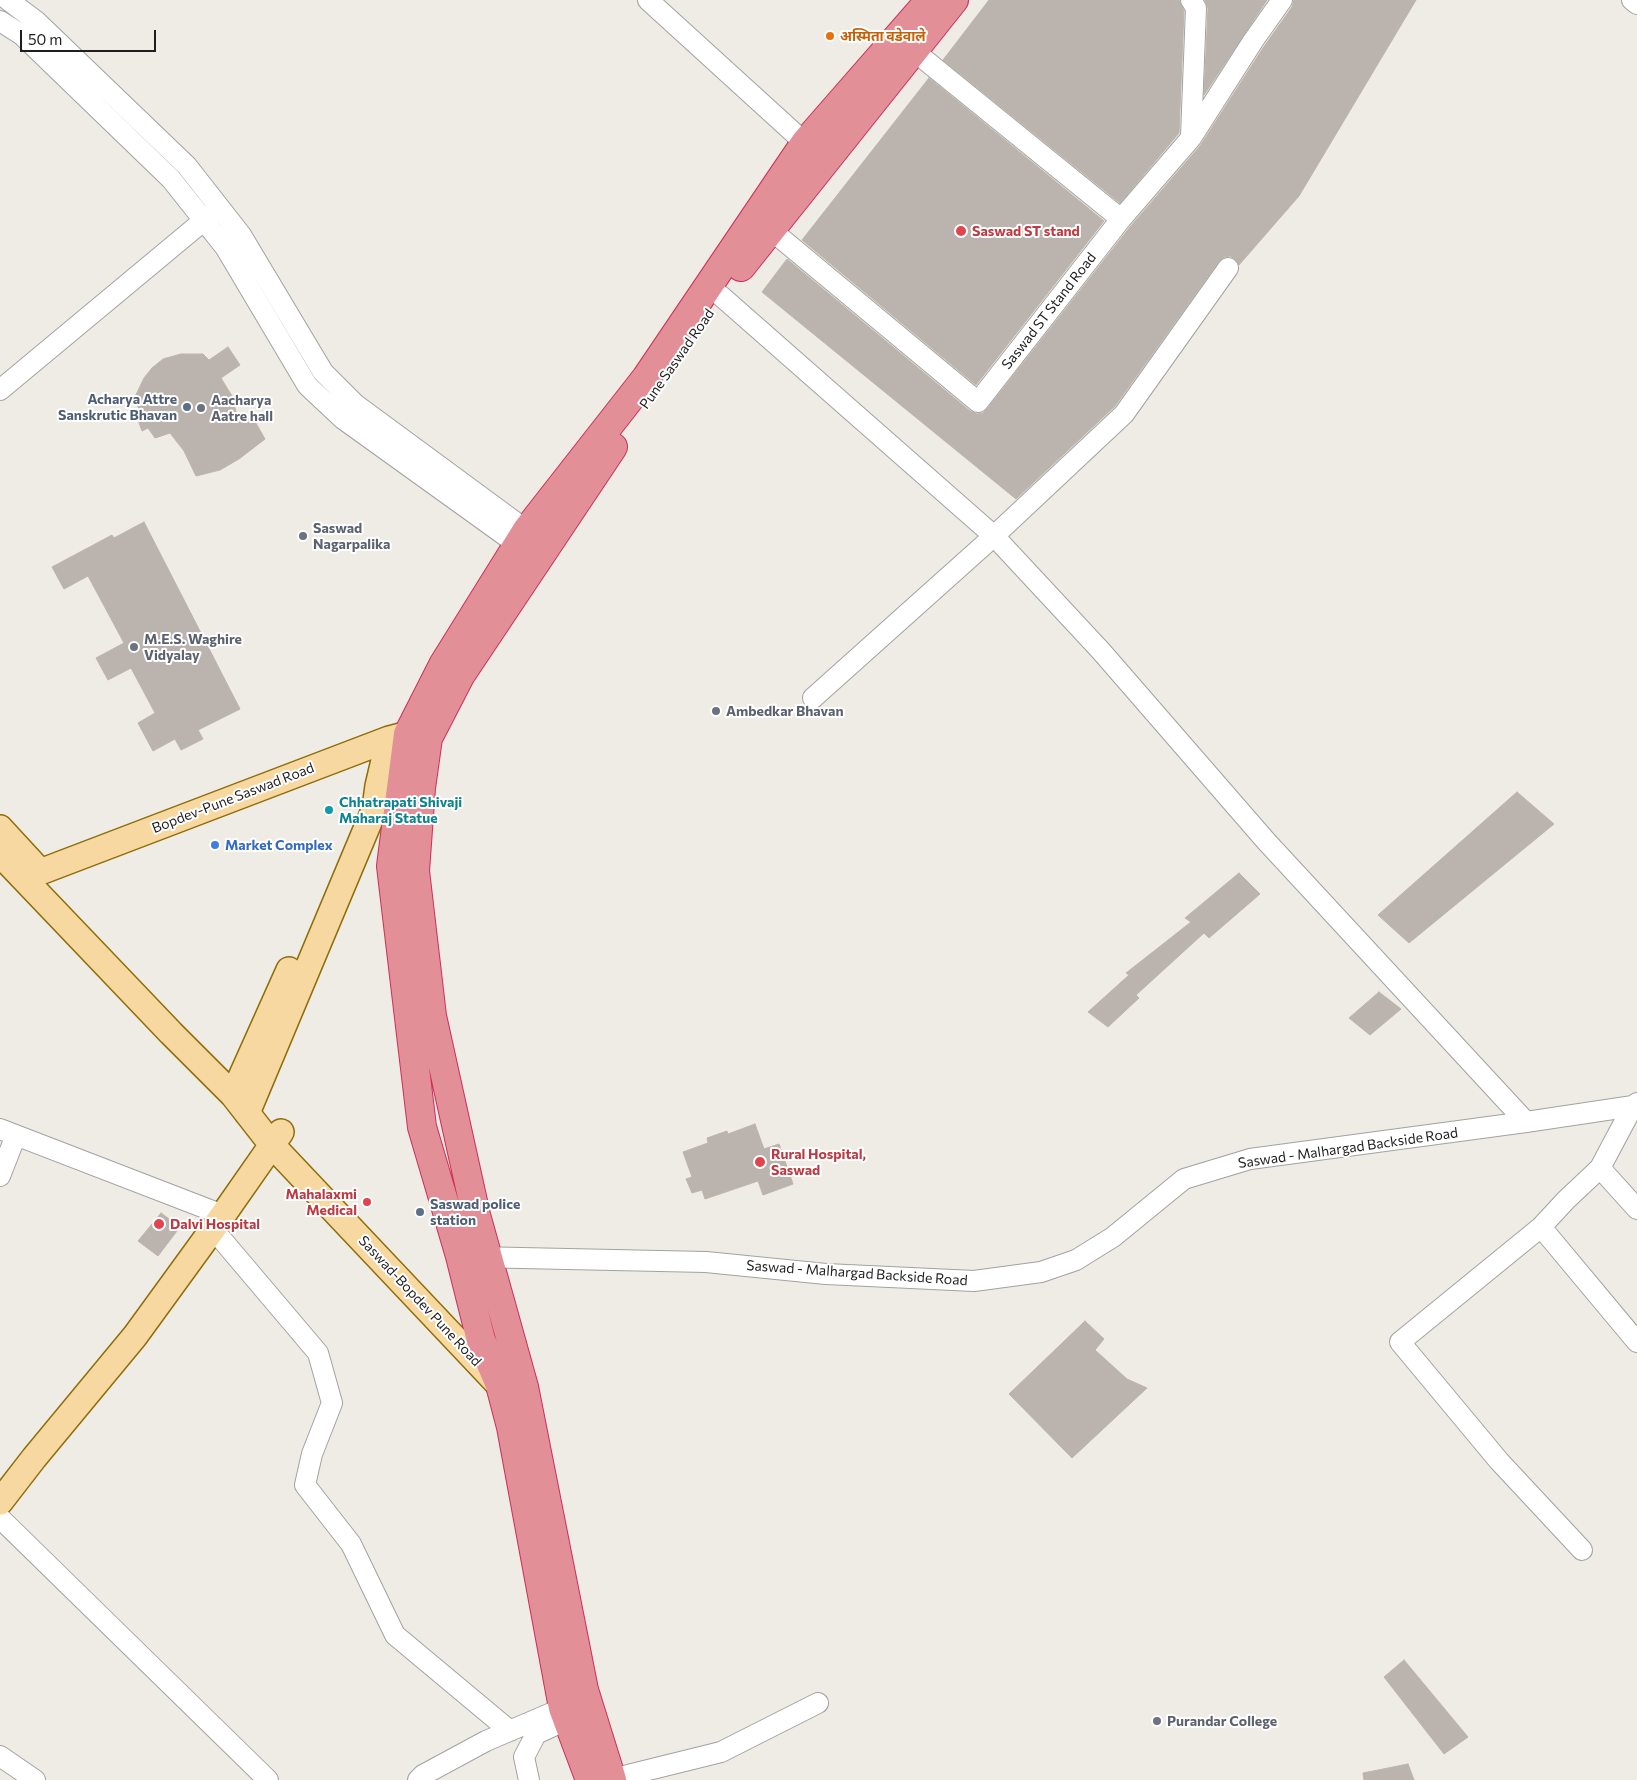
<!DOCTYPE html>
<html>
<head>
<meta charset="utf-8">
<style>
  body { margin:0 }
  #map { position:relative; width:1637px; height:1780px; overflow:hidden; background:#eeece4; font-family:Commissioner,sans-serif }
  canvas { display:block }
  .scale { position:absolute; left:20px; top:30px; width:136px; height:22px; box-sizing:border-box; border:2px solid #1e1e1e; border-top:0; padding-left:6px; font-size:15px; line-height:18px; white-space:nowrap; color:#1e1e1e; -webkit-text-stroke:4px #fff; paint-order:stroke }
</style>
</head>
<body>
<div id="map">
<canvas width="1637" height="1780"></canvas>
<div class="scale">50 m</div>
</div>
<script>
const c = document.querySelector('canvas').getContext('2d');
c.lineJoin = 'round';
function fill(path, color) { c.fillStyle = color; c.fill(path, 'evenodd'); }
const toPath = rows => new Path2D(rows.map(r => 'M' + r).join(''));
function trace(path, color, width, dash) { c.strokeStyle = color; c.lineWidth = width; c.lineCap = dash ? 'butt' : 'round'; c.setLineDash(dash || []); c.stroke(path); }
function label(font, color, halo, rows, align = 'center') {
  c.font = font + ' Commissioner,"Noto Sans Devanagari",sans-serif'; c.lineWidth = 4; c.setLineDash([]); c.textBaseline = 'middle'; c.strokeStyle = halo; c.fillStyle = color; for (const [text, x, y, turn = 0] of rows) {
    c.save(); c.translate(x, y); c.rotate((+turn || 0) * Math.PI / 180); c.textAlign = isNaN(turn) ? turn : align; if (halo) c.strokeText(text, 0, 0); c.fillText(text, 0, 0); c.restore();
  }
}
const building = toPath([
  [989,0,1179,0,1184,11,1179,133,1120,203,943,60,989,0],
  [1205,0,1267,0,1204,95,1208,8,1205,0],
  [1294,0,1416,0,1299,196,1239,265,1235,259,1230,256,1224,257,1219,261,1115,406,1016,499,762,292,787,259,970,411,977,414,983,413,987,409,1130,227,1200,146,1263,48,1292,7,1294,0],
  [929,78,1104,221,976,385,802,240,929,78],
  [228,347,240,365,221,378,232,396,238,420,253,418,265,439,239,459,220,470,196,476,184,451,170,433,155,438,148,428,142,431,137,417,142,415,134,399,144,378,152,368,163,359,181,354,203,354,209,360,228,347],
  [144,522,240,709,198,730,203,739,181,750,175,739,153,751,138,723,155,713,131,668,108,680,96,658,124,643,88,576,64,589,52,567,112,535,114,538,144,522],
  [1517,792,1554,824,1409,943,1378,915,1517,792],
  [1239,873,1260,894,1209,938,1204,933,1136,995,1139,998,1108,1027,1088,1012,1129,975,1126,973,1191,922,1185,918,1239,873],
  [1379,992,1401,1009,1370,1035,1349,1018,1379,992],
  [755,1124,764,1149,779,1144,793,1184,763,1195,758,1181,705,1199,702,1190,692,1193,686,1179,692,1177,683,1152,708,1143,707,1138,727,1131,728,1134,755,1124],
  [161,1213,180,1227,158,1256,138,1241,161,1213],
  [1085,1321,1104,1339,1095,1350,1127,1379,1147,1388,1072,1458,1009,1394,1085,1321],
  [1404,1660,1468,1737,1444,1754,1384,1677,1404,1660],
  [1408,1764,1414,1780,1364,1780,1363,1773,1408,1764]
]);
fill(building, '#bbb4ae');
trace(building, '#bfb4a7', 1);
const minor = toPath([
  [8,0,36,21,187,166,241,235,323,372,355,404,537,538],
  [648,0,805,143],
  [1191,0,1196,8,1191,136],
  [1632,0,1637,4],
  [0,21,22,35,171,179,225,247,307,385,312,390,343,419,528,552],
  [1121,219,1191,138,1253,41,1282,0],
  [771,230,978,402,1121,219,914,51],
  [1228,268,1124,414,994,536,1101,651,1266,841,1526,1122],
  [708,287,721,296,994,536,813,698],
  [0,390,214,212],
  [1637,1110,1633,1106,1600,1168,1637,1209],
  [0,1129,223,1215],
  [0,1176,16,1135],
  [1541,1227,1637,1342],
  [213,1229,318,1353,332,1403,312,1454,305,1485,351,1544,395,1635,510,1731],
  [475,1257,706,1262,826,1274,974,1281,1041,1272,1076,1260,1113,1237,1184,1179,1250,1159,1526,1122,1633,1106,1637,1103],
  [0,1518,268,1780],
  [1582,1550,1499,1461,1400,1342,1541,1227,1566,1200,1600,1168],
  [0,1756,35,1780],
  [598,1777,612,1779,721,1752,818,1703],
  [418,1780,423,1775,486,1741,563,1708,576,1704],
  [529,1780,524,1757,536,1734,560,1723]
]);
const major = toPath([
  [0,828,35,866],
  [0,854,171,1033,233,1095,272,1145,497,1383],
  [40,872,389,739,408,734,428,738],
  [233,1095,289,970],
  [247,1113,375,808,378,786,389,739],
  [0,1502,34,1458,135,1336,223,1215,281,1132]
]);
const highway = toPath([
  [741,267,954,0],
  [590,1780,563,1708,511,1427,500,1385,481,1340,460,1256,422,1127,391,866,408,734,443,665,527,530,646,378,805,143,930,0],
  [612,1780,584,1690,524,1387,476,1215,432,1016,415,871,421,788,428,738,460,676,613,447]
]);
trace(minor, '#a2a2a2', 22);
trace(major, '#8f6d08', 28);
trace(highway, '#d02d58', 30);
trace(minor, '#fff', 20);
trace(major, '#f7d8a0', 25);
trace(highway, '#e28f98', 28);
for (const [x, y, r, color] of [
  [830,36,5,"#e8710a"],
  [961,231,6,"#e0444e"],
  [187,407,5,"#5c6f8a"],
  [201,408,5,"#6b7280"],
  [303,536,5,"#6b7280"],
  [134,647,5,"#6b7280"],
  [716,711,5,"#6b7280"],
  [329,810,5,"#0f9aa8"],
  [215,845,5,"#3f7fe0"],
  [760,1162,6,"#e0444e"],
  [367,1202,5,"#e0444e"],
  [420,1212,5,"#5c6f8a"],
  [159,1224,6,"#e0444e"],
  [1157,1721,5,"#6b7280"]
]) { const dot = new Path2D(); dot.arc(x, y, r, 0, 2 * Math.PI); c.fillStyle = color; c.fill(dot); trace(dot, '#fff', 2); }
label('bold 14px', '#c56008', '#fff', [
  ["अस्मिता वडेवाले",840,36]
], 'left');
label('bold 14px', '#be3a42', '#fff', [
  ["Saswad ST stand",972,231],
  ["Rural Hospital,",771,1154],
  ["Saswad",771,1170],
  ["Mahalaxmi",357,1194,"right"],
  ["Medical",357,1210,"right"],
  ["Dalvi Hospital",170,1224]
], 'left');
label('14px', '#1e1e1e', '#fff', [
  ["Saswad ST Stand Road",1049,311,-52],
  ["Pune Saswad Road",677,359,-55],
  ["Bopdev-Pune Saswad Road",233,798,-21],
  ["Saswad - Malhargad Backside Road",1348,1148,-8],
  ["Saswad - Malhargad Backside Road",857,1273,4],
  ["Saswad-Bopdev Pune Road",420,1301,47]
]);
label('bold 14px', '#4e5e75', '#fff', [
  ["Acharya Attre",177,399],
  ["Sanskrutic Bhavan",177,415],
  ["Saswad police",430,1204,"left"],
  ["station",430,1220,"left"]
], 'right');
label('bold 14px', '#5b616d', '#fff', [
  ["Aacharya",211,400],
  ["Aatre hall",211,416],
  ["Saswad",313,528],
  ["Nagarpalika",313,544],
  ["M.E.S. Waghire",144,639],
  ["Vidyalay",144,655],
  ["Ambedkar Bhavan",726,711],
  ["Purandar College",1167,1721]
], 'left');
label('bold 14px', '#0d838f', '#fff', [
  ["Chhatrapati Shivaji",339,802],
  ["Maharaj Statue",339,818]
], 'left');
label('bold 14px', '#366cbe', '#fff', [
  ["Market Complex",225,845]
], 'left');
</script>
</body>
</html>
